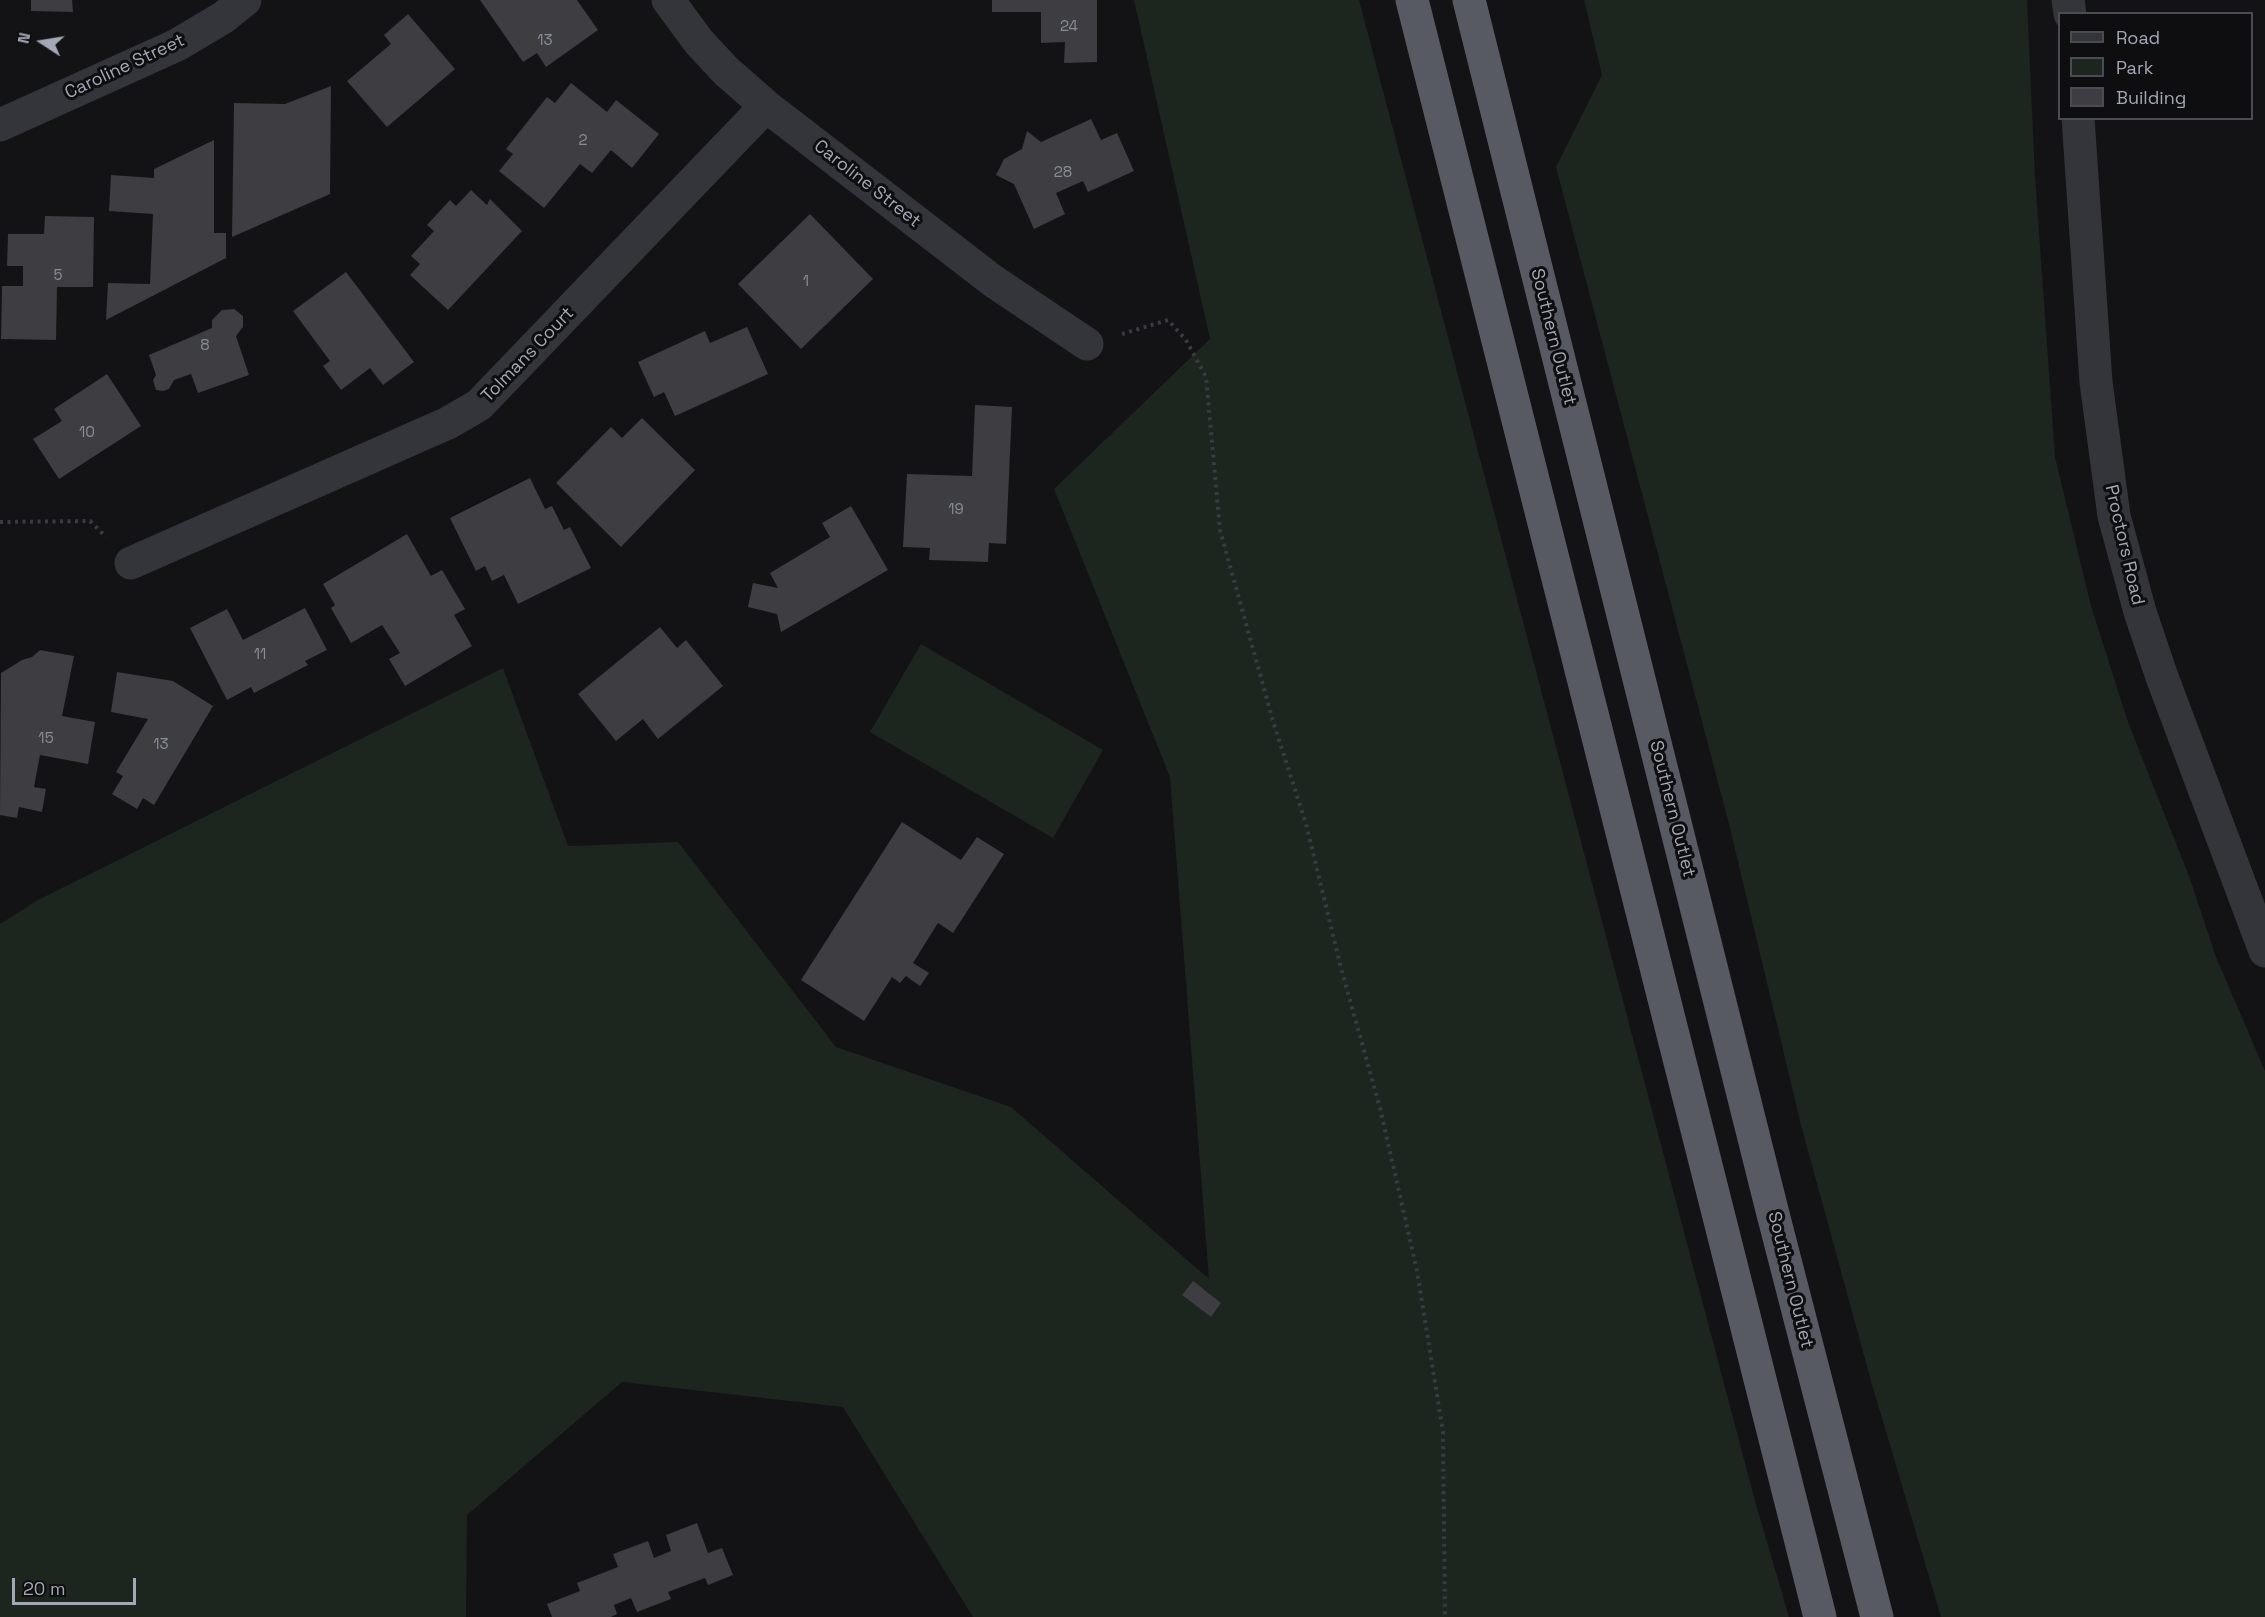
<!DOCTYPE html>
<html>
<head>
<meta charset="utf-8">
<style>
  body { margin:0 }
  #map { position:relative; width:2265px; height:1617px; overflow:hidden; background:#131315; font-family:"Space Grotesk",sans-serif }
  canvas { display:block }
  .legend { position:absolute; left:2058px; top:12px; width:195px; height:108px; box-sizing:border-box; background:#0e0e10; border:2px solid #4a4c52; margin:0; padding:8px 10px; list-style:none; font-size:18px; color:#a4a8b6 }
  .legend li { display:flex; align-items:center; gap:12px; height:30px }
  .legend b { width:30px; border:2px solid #4a4c52 }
  .north { position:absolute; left:12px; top:12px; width:60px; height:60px; -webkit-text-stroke:4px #0e0e10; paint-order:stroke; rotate:282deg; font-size:16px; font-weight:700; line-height:24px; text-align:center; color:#a4a8b6 }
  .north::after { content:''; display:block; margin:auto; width:21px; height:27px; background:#a4a8b6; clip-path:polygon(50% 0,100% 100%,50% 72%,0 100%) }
  .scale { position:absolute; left:12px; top:1578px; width:124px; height:27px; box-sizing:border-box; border:3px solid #a4a8b6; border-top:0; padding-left:8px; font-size:18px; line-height:21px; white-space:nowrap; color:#a4a8b6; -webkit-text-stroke:4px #0e0e10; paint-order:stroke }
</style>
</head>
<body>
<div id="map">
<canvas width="2265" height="1617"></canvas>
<ul class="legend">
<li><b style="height:8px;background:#34353a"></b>Road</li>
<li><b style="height:16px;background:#1d251f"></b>Park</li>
<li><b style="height:16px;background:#3d3d42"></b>Building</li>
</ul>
<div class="north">N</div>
<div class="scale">20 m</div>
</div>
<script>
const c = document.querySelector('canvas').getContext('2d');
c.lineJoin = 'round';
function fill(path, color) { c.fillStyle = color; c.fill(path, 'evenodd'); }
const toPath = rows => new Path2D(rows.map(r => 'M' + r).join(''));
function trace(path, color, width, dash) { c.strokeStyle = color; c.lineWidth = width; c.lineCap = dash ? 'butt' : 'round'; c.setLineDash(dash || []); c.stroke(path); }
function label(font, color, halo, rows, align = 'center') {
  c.font = font + ' "Space Grotesk",sans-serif'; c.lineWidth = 6; c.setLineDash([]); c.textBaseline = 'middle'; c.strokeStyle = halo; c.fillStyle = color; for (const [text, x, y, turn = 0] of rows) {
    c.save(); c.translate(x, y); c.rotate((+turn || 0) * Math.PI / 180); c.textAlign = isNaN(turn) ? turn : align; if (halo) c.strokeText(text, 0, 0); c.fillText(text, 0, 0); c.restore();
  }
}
fill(toPath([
  [1134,0,1359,0,1755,1501,1789,1617,973,1617,843,1407,622,1382,467,1515,466,1617,0,1617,0,924,38,900,503,668,568,846,678,842,836,1047,1011,1107,1209,1279,1170,777,1054,489,1210,339],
  [1584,0,2027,0,2035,177,2055,457,2091,606,2128,722,2189,876,2216,957,2265,1071,2265,1617,1941,1617,1871,1381,1801,1125,1729,824,1556,167,1602,75],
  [921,644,1103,750,1053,838,870,732]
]), '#1d251f');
fill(toPath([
  [31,0,72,0,73,12,31,11],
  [480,0,577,0,598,30,546,67,537,53,523,62],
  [992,0,1097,0,1097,62,1064,63,1065,42,1041,43,1041,12,992,12],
  [408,14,455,69,387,127,347,81,391,44,384,35],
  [571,83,607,112,616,100,659,134,632,168,611,150,592,173,580,164,544,208,499,171,513,154,506,149,547,97,555,103],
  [331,86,330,194,232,237,234,103,285,104],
  [1091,119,1101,140,1117,133,1134,171,1088,192,1083,181,1056,193,1065,214,1034,229,1014,184,996,175,1004,159,1022,149,1027,131,1041,142],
  [214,140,214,233,226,233,226,258,106,320,108,283,150,284,153,214,109,211,111,175,154,178,154,169],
  [471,190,487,205,490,199,522,231,448,310,410,275,420,264,411,256,434,231,427,225,450,200,456,206],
  [810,214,873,279,801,349,738,284],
  [45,216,94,217,93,287,57,287,56,340,1,339,2,286,23,286,23,266,7,266,8,234,44,234],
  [346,272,414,362,383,385,370,368,341,390,323,366,330,361,293,311],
  [234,309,243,316,243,327,236,336,249,375,198,393,191,374,174,380,169,389,163,391,156,390,153,380,156,375,149,355,212,328,212,320,222,310],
  [747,327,768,374,675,416,664,392,654,397,638,362,705,331,710,343],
  [107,374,141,426,59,479,33,439,62,421,54,409],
  [975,405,1012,407,1006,544,989,543,988,562,929,560,930,548,903,547,907,474,972,476],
  [642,418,695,470,621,547,556,483,611,427,622,438],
  [530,478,545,509,552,506,564,530,570,527,591,568,518,604,504,575,492,581,485,566,476,571,450,518],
  [851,506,888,570,781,632,777,614,748,607,753,583,778,588,770,573,830,537,822,523],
  [407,534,431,576,442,570,465,609,454,615,472,646,405,686,389,659,400,653,382,625,351,643,331,608,335,605,323,584],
  [305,608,327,650,305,661,308,665,254,693,251,687,227,700,190,628,227,609,243,640],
  [660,627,677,648,686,640,723,686,658,739,643,719,616,741,578,694],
  [40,650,74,656,62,716,95,722,88,764,40,755,34,787,46,789,42,812,19,807,17,818,0,815,1,673,22,660,32,657],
  [117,672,173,681,213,706,154,805,143,798,137,809,112,794,123,776,116,772,148,719,111,712],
  [902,822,961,860,977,837,1004,854,953,933,938,923,913,963,929,973,920,986,906,976,900,983,892,977,864,1021,801,980],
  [1193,1281,1221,1303,1211,1317,1182,1295],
  [697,1523,708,1553,722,1548,733,1575,708,1585,705,1578,668,1592,671,1599,637,1612,631,1598,614,1605,617,1614,611,1617,552,1617,547,1604,580,1591,577,1583,618,1567,613,1554,648,1541,654,1558,671,1551,666,1535]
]), '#3d3d42');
trace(toPath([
  [1122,334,1168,320,1186,340,1206,377,1220,530,1273,721,1306,824,1341,968,1380,1108,1417,1271,1443,1432,1445,1617],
  [0,522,90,521,106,537]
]), '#3a3b41', 4, [3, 4.5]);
trace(toPath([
  [668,0,699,42,726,71,766,106,993,281,1087,344],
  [0,125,177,45,224,17,245,0],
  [131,563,448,423,479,405,766,106]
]), '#34353a', 33);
trace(toPath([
  [2068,0,2070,14],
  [2078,118,2096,382,2114,516,2140,612,2162,677,2265,951]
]), '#34353a', 33);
trace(toPath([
  [1412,0,1820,1617],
  [1469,0,1773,1214,1877,1617]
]), '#585a63', 33);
label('15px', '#8a8d99', null, [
  ["24",1069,27],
  ["13",545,41],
  ["2",583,141],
  ["28",1063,173],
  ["5",58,276],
  ["1",806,282],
  ["8",205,346],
  ["10",87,433],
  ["19",956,510],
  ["11",260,655],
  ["15",46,739],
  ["13",161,745]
]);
label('18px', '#a4a8b6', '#0e0e10', [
  ["Caroline Street",125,67,-25],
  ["Caroline Street",867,184,38],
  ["Southern Outlet",1553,337,76],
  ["Tolmans Court",528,355,-46],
  ["Proctors Road",2124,545,77],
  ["Southern Outlet",1672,809,76],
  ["Southern Outlet",1790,1280,76]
]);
</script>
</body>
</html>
